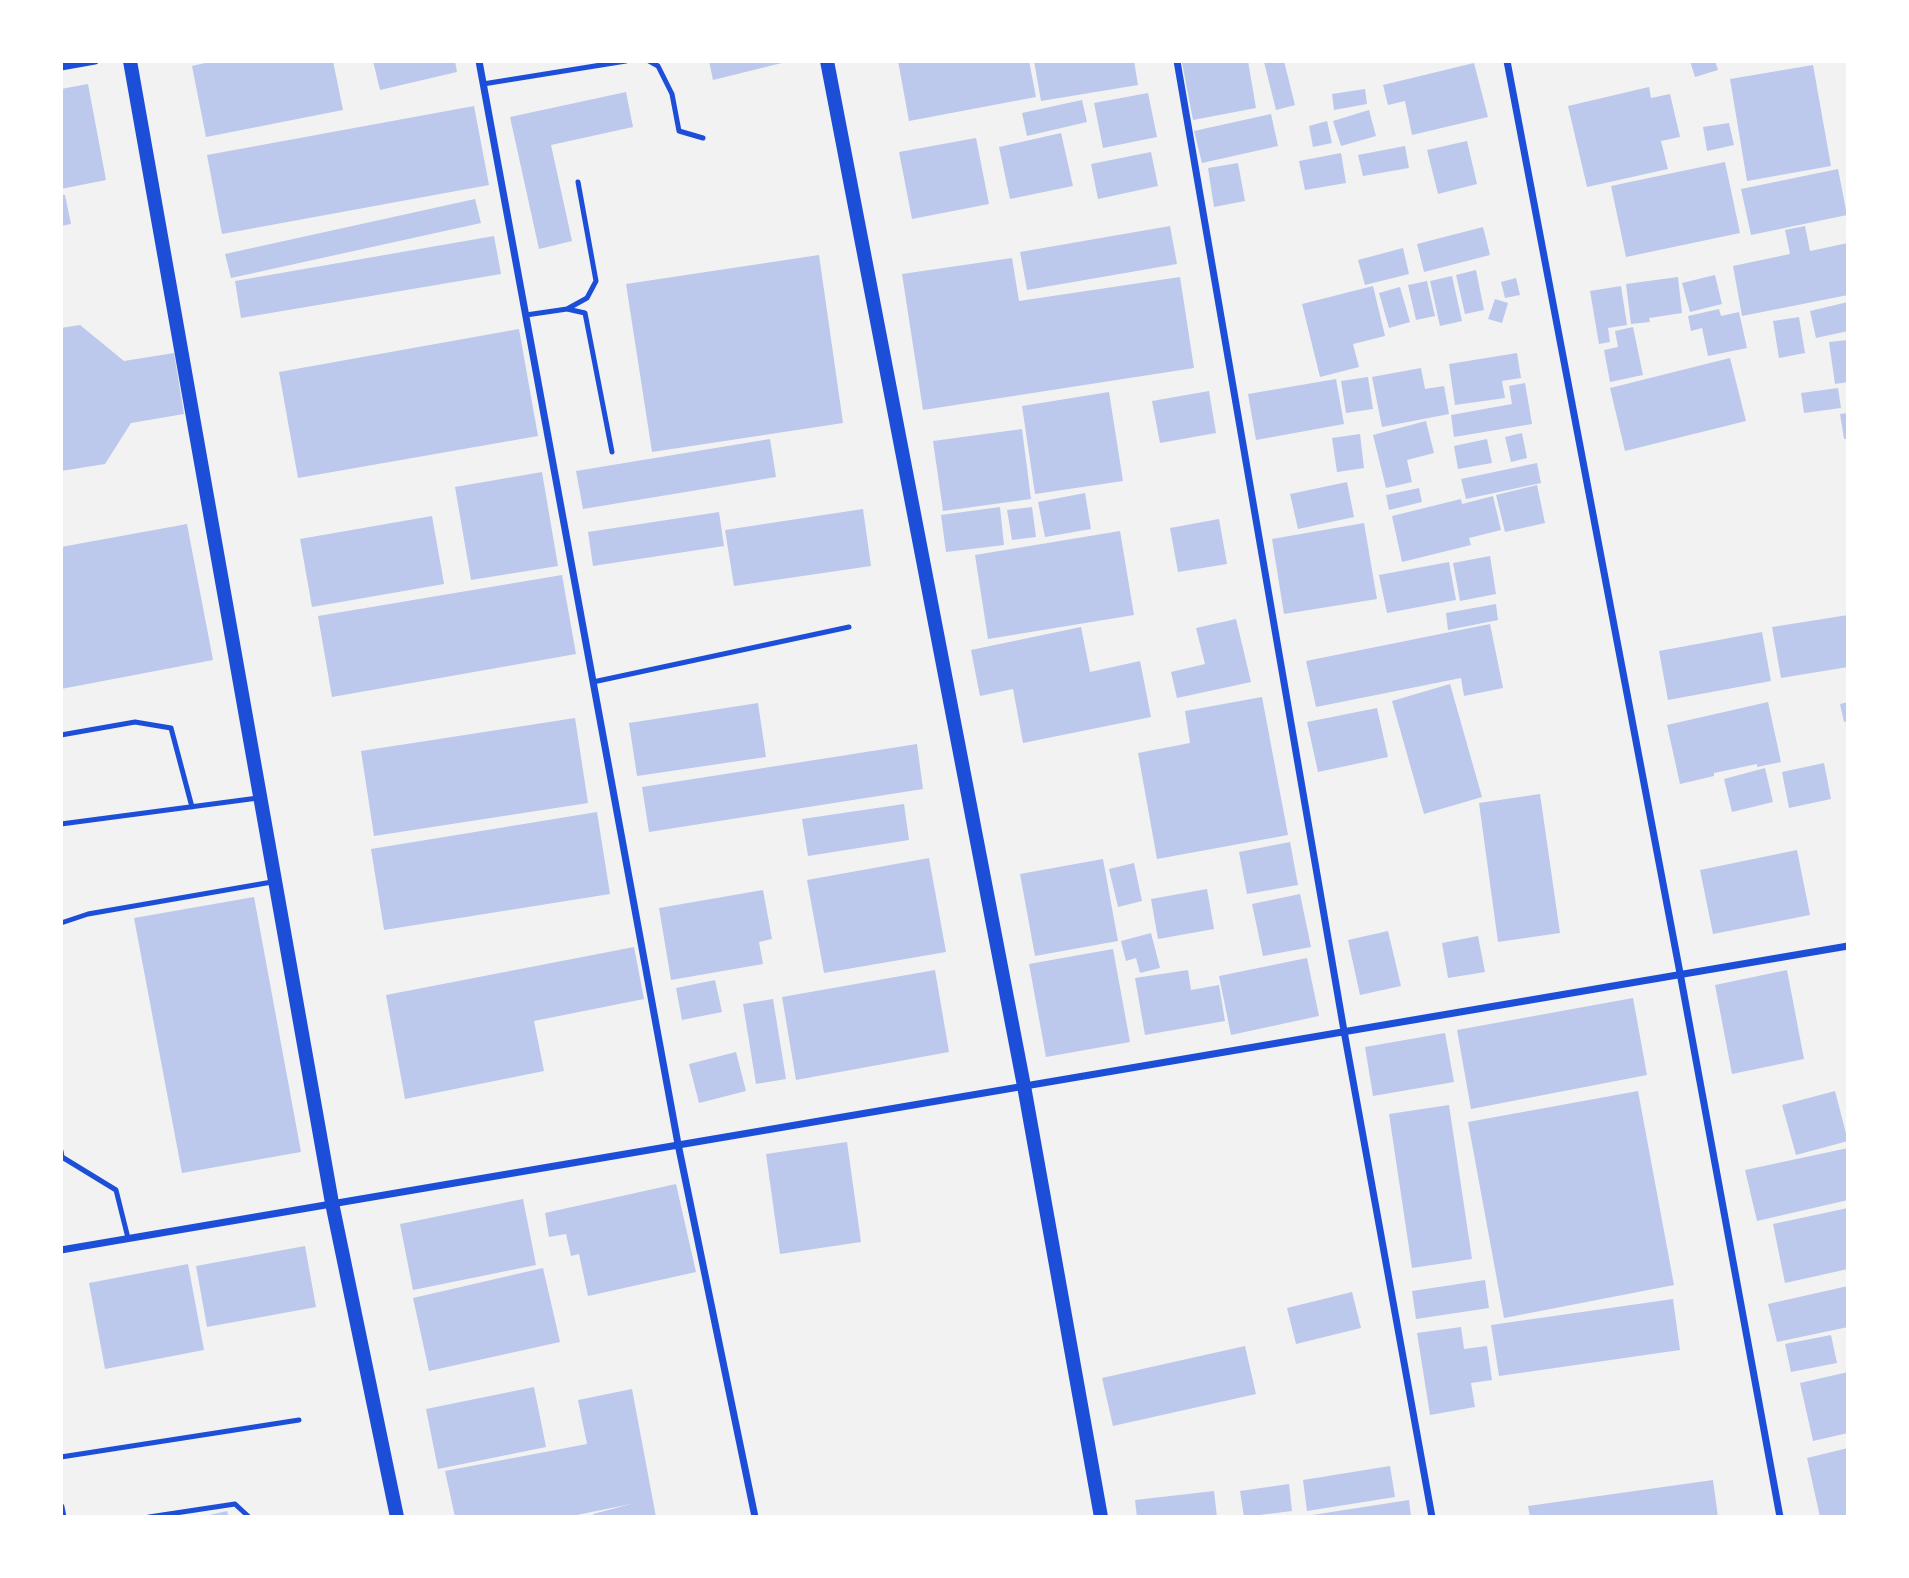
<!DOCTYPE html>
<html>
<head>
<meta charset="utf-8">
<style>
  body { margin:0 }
  #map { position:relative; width:1909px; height:1578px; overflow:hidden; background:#f2f2f2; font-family:"Exo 2",sans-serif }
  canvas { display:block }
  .frame { position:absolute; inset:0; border:63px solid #fff; pointer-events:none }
</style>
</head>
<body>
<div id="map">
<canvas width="1909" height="1578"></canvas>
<div class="frame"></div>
</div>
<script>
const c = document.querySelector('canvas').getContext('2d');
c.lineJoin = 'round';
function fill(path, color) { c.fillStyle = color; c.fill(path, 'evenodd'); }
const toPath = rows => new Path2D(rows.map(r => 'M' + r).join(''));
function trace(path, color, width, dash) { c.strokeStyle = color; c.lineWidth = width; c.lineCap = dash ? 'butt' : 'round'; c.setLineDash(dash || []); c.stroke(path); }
fill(toPath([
  [214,61,333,61,343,110,206,137,192,66],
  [373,61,455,61,457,72,380,90],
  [709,61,786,61,786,62,713,80],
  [898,61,1029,61,1036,97,909,121],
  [1034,61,1134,61,1138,85,1041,101],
  [1190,61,1248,61,1256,108,1193,120,1182,63],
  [1284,61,1295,105,1276,110,1264,62],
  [1690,61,1715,61,1718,70,1695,77],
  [1474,63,1488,117,1412,135,1405,101,1388,105,1383,85],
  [1813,65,1831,166,1747,181,1730,79],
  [88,84,106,180,61,189,61,89],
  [1649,87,1651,98,1670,94,1680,137,1661,141,1668,169,1587,187,1568,106],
  [1365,89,1367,104,1334,110,1332,94],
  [626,92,633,127,551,145,572,241,539,249,510,117],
  [1148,93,1157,137,1103,148,1094,103],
  [1082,100,1087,122,1027,136,1022,113],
  [474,106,489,185,222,234,207,155],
  [1369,110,1376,136,1341,146,1333,121],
  [1271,114,1278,146,1202,163,1194,131],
  [1327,121,1332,143,1313,147,1309,126],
  [1729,123,1734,145,1707,151,1703,127],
  [1061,133,1073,186,1010,199,999,147],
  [976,138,989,204,912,219,899,152],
  [1467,141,1477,184,1438,194,1427,150],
  [1405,146,1409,168,1363,176,1358,155],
  [1151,152,1158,186,1098,199,1091,164],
  [1341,153,1346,183,1305,190,1299,161],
  [1725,162,1740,233,1626,257,1611,186],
  [1238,163,1245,201,1214,207,1208,168],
  [1838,169,1847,215,1751,235,1741,189],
  [61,195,65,195,71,224,61,226],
  [475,199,481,223,231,278,225,254],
  [1170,226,1177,264,1027,290,1020,252],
  [1805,226,1810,251,1848,243,1848,295,1742,316,1733,266,1790,254,1785,230],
  [1483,227,1490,255,1424,272,1417,244],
  [494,236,501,274,241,318,235,281],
  [1403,248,1409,274,1365,285,1358,260],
  [819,255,843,423,652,452,626,284],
  [1012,258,1019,301,1180,277,1194,368,923,410,902,274],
  [1476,270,1484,310,1465,314,1456,275],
  [1715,275,1722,304,1690,312,1682,283],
  [1452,276,1462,321,1440,326,1430,281],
  [1678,277,1682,313,1649,318,1650,322,1631,324,1626,284],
  [1516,278,1520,295,1505,298,1501,282],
  [1427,281,1435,316,1416,320,1408,285],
  [1373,286,1385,336,1353,344,1359,367,1320,377,1302,304],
  [1621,286,1627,325,1608,328,1610,342,1599,344,1590,291],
  [1400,287,1410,322,1389,328,1379,293],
  [1495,299,1508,303,1502,323,1488,319],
  [1848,302,1848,331,1816,338,1810,311],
  [1719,309,1721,316,1739,312,1747,348,1708,356,1702,328,1691,331,1688,316],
  [1799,317,1805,353,1779,358,1773,321],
  [80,325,124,361,174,353,184,414,131,423,105,464,61,471,61,328],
  [1633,327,1643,375,1610,382,1604,350,1618,347,1615,331],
  [519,329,538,436,298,478,279,372],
  [1848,340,1848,382,1835,384,1829,342],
  [1517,353,1521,378,1502,381,1505,398,1455,405,1449,364],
  [1730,358,1746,421,1625,451,1610,388],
  [1421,368,1425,389,1444,386,1449,414,1382,427,1372,377],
  [1368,377,1373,409,1346,413,1341,381],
  [1336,379,1344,424,1256,440,1248,394],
  [1525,383,1532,424,1454,437,1451,415,1512,404,1509,386],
  [1838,388,1841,408,1804,413,1801,393],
  [1209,391,1216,433,1160,443,1152,401],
  [1109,392,1123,481,1035,494,1022,406],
  [1848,413,1848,439,1844,439,1840,414],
  [1426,421,1434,453,1407,460,1412,482,1386,488,1373,435],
  [1022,429,1031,499,943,511,933,441],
  [1522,433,1527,458,1511,462,1505,437],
  [1360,434,1364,468,1337,472,1332,438],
  [770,439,776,477,583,509,576,471],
  [1487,439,1492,463,1458,469,1454,446],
  [1537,463,1541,483,1466,499,1461,479],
  [542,472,558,566,471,580,455,487],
  [1347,482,1354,517,1298,529,1290,494],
  [1537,485,1545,523,1505,532,1496,495],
  [1419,488,1422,502,1389,510,1386,495],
  [1085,493,1091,529,1045,537,1038,502],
  [1493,496,1501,530,1469,538,1471,545,1402,562,1392,516,1461,499,1462,504],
  [1000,507,1004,545,946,552,941,515],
  [1032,507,1036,537,1012,540,1007,510],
  [863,509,871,566,734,586,725,530],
  [719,512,724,546,593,566,588,532],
  [432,516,444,584,312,607,300,539],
  [1219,519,1227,564,1178,572,1170,528],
  [1364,523,1377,599,1284,614,1272,539],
  [187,524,213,660,61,689,61,547],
  [1120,531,1134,615,988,639,975,555],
  [1490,556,1496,594,1460,601,1453,563],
  [1449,562,1456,600,1387,613,1379,575],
  [562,575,576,654,332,697,318,616],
  [1496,604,1498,620,1448,630,1446,613],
  [1848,615,1848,667,1781,678,1772,627],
  [1236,619,1251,682,1177,698,1171,672,1205,664,1196,628],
  [1490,624,1503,688,1464,696,1461,678,1316,707,1306,661],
  [1081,627,1090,672,1140,661,1151,717,1023,743,1013,689,980,696,971,650],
  [1762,632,1771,681,1668,700,1659,651],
  [1450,684,1482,797,1424,814,1392,701],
  [1262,697,1288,835,1157,859,1138,753,1190,743,1185,711],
  [1768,702,1781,762,1757,767,1757,764,1714,773,1714,776,1680,784,1667,725],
  [1848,702,1848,721,1844,722,1840,704],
  [758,703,766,757,637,776,629,723],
  [1377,708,1388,757,1318,772,1307,722],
  [575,718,588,803,374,836,361,751],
  [917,744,923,789,649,832,642,787],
  [1824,763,1831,799,1789,808,1782,772],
  [1765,768,1773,802,1732,812,1724,779],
  [1540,794,1560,933,1498,942,1479,803],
  [904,804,909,840,808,856,802,819],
  [597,812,610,894,384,930,371,849],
  [1290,842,1298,885,1247,894,1239,852],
  [1797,850,1810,915,1713,934,1700,870],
  [929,858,946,952,824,973,807,880],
  [1103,859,1118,941,1035,956,1020,874],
  [1134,863,1142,901,1118,907,1109,869],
  [1207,889,1214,929,1158,939,1151,899],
  [763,890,772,939,759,942,763,964,671,980,659,908],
  [1300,894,1311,947,1263,956,1252,904],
  [254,897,301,1152,182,1173,134,918],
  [1388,931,1401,986,1360,995,1348,940],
  [1151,933,1160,968,1140,973,1136,958,1126,961,1121,941],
  [1478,936,1485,972,1448,978,1442,943],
  [634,947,644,999,534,1021,544,1071,405,1099,386,995],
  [1113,949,1130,1042,1046,1057,1029,964],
  [1307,958,1319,1016,1231,1035,1219,976],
  [935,970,949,1052,796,1080,782,997],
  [1188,970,1191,990,1219,985,1225,1021,1145,1035,1135,978],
  [1787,970,1804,1059,1732,1074,1715,985],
  [715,980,722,1012,682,1020,676,988],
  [1633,998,1647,1075,1471,1109,1457,1030],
  [773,999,786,1079,756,1084,743,1004],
  [1445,1033,1454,1082,1373,1096,1365,1047],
  [736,1052,746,1091,699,1103,689,1064],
  [1638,1091,1674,1285,1504,1318,1468,1122],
  [1835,1091,1848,1141,1796,1155,1782,1105],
  [1449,1105,1472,1259,1412,1268,1389,1114],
  [847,1142,861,1242,780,1254,766,1154],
  [1848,1148,1848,1200,1757,1221,1745,1170],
  [676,1184,696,1272,588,1296,579,1254,571,1256,566,1234,549,1237,545,1213],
  [523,1199,536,1265,413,1290,400,1224],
  [1848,1208,1848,1269,1785,1283,1773,1224],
  [305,1246,316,1307,207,1327,196,1266],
  [188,1264,204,1350,105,1369,89,1283],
  [543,1268,560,1342,429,1371,413,1298],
  [1485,1280,1489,1308,1416,1319,1412,1291],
  [1848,1286,1848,1327,1777,1342,1768,1304],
  [1352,1292,1361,1328,1296,1344,1287,1308],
  [1673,1299,1680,1350,1499,1376,1491,1325],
  [1461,1327,1464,1349,1487,1346,1492,1380,1471,1383,1475,1407,1430,1415,1417,1333],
  [1831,1335,1837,1363,1791,1372,1785,1344],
  [1245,1346,1256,1394,1113,1426,1102,1378],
  [1848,1372,1848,1433,1813,1441,1800,1383],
  [534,1387,546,1447,438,1469,426,1409],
  [632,1389,656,1517,594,1517,593,1514,631,1504,567,1517,455,1517,445,1471,587,1444,578,1400],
  [1848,1448,1848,1517,1820,1517,1807,1458],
  [1390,1466,1395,1497,1307,1511,1303,1480],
  [1713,1480,1718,1517,1530,1517,1528,1506],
  [1289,1484,1292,1511,1244,1517,1240,1491],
  [1214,1491,1217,1517,1137,1517,1135,1500],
  [1409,1500,1411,1517,1312,1517,1312,1515],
  [227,1511,229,1517,205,1517,205,1516]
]), '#bdc9ec');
trace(toPath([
  [649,61,658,66,672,94,679,131,703,138],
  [483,84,626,61],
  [567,309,587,298,596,281,578,182],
  [526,315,567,309,585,313,612,452],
  [593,682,849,627],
  [61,735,135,722,171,728,192,807],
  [61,824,258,798],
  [61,923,88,914,272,882],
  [61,1151,62,1157,116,1190,128,1238],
  [61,1457,299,1420],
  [149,1517,235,1504,249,1517]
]), '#1d4ed8', 5);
trace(toPath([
  [479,61,678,1144,755,1517],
  [1177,61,1344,1031,1432,1517],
  [1507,61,1680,973,1780,1517],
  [61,67,95,61],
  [61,1250,1848,946],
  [61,1507,63,1517]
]), '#1d4ed8', 7);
trace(toPath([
  [130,61,332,1203,397,1517],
  [827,61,1024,1086,1101,1517]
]), '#1d4ed8', 14);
</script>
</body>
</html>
